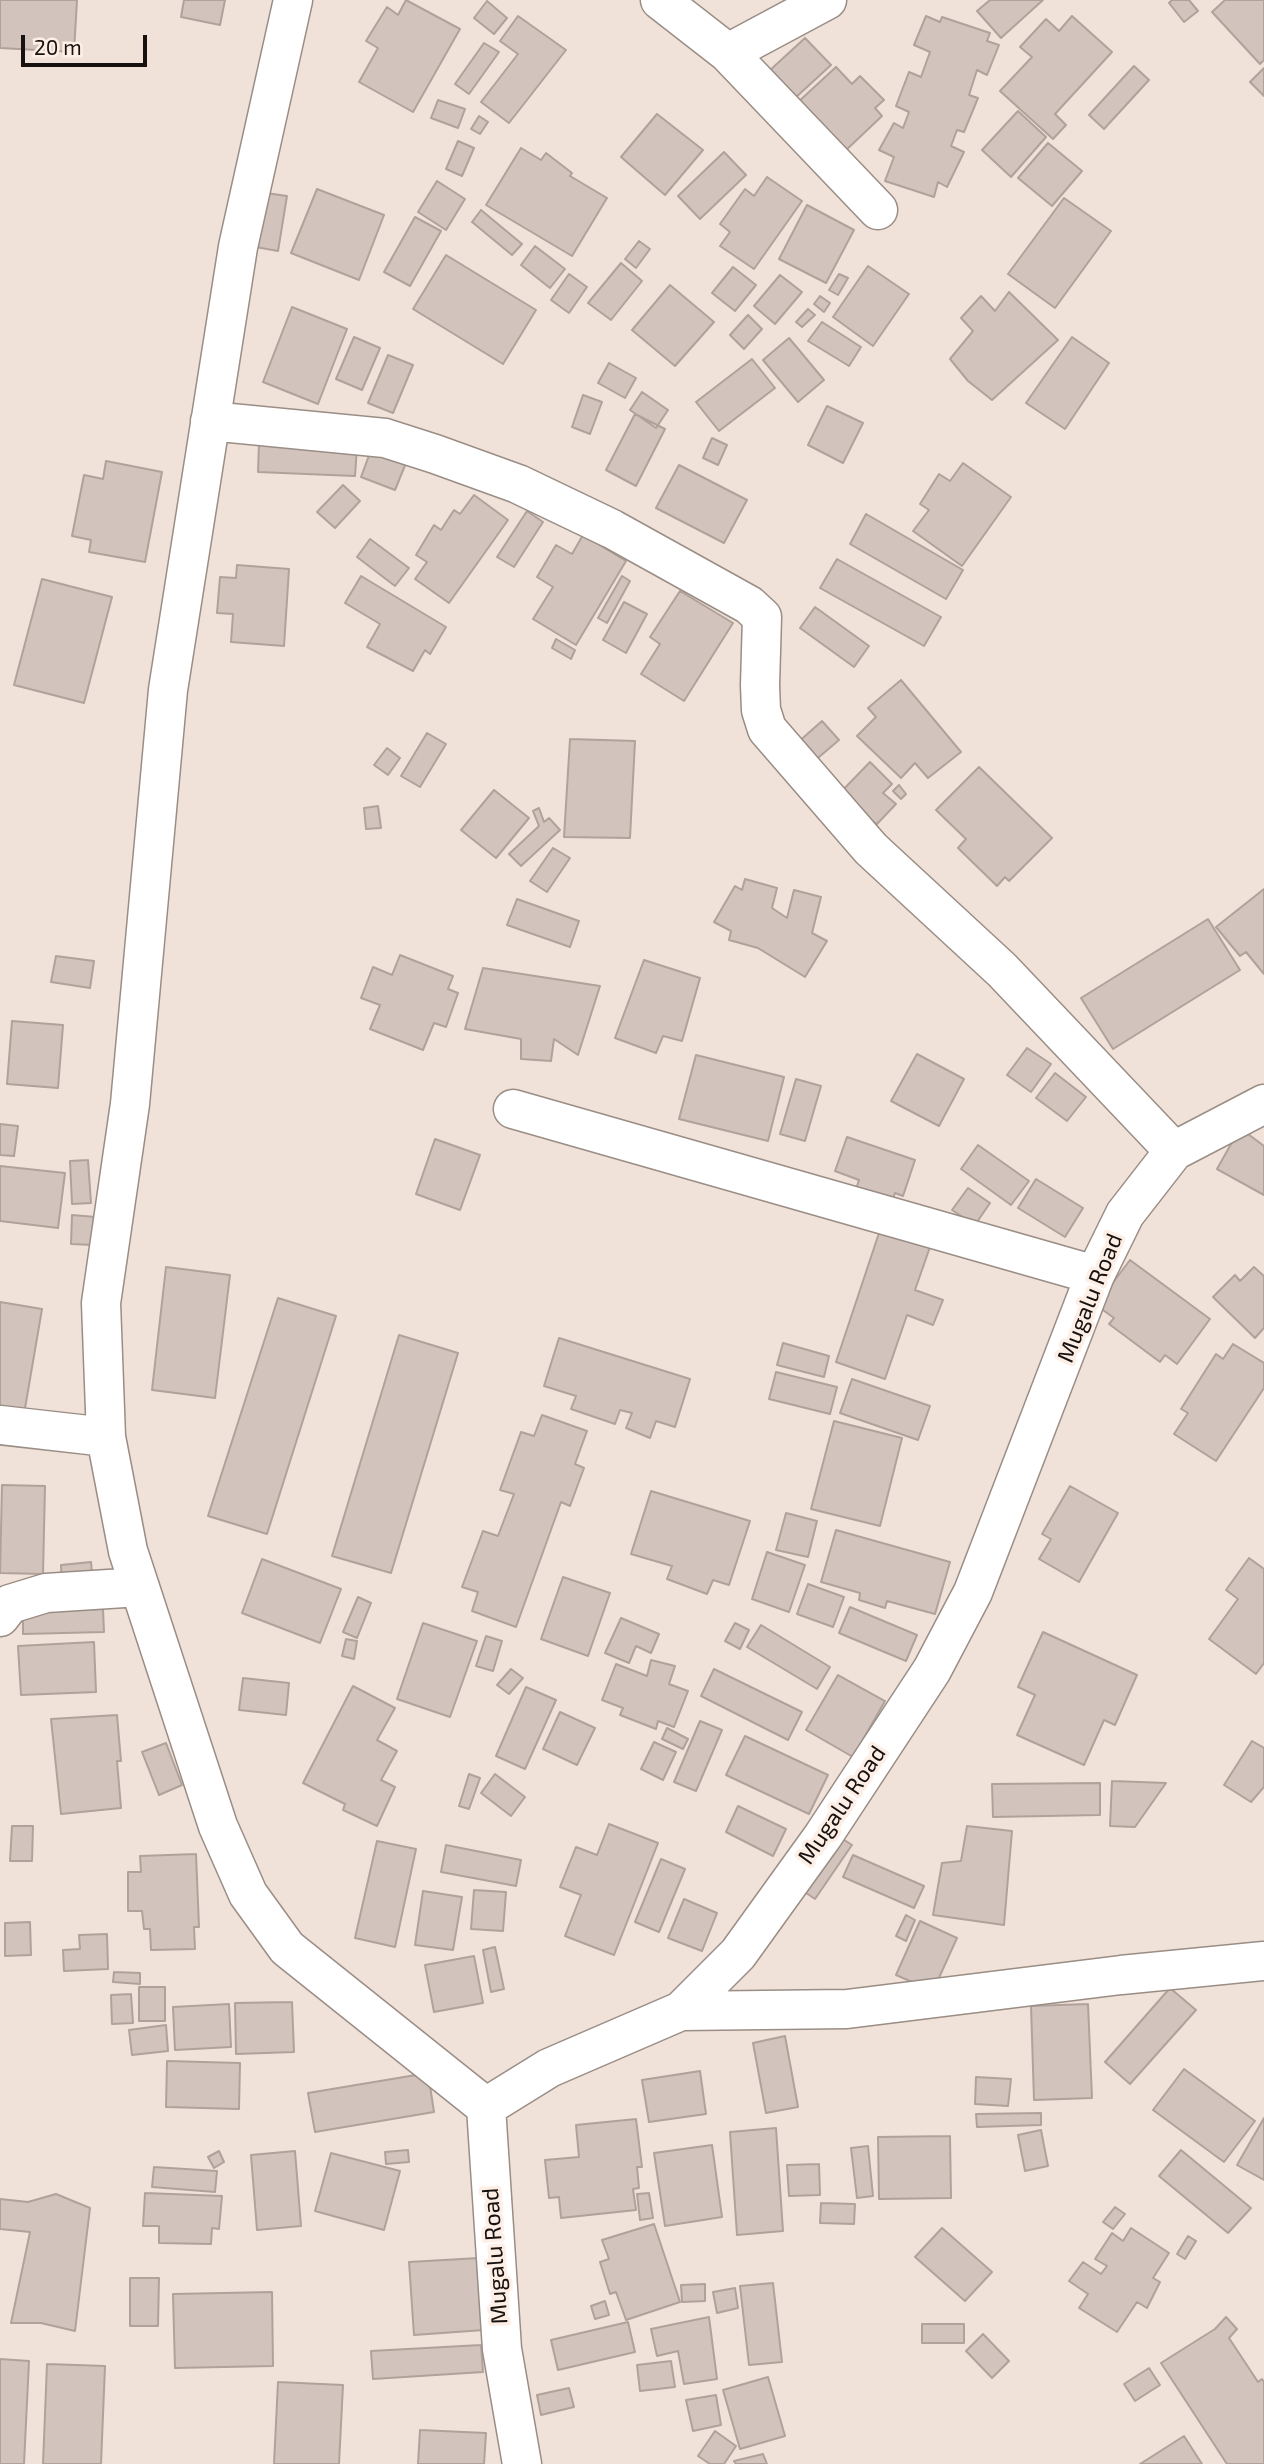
<!DOCTYPE html>
<html>
<head>
<meta charset="utf-8">
<style>
  body { margin:0 }
  #map { position:relative; width:1264px; height:2464px; overflow:hidden; background:#f0e2d9; font-family:"Exo 2",sans-serif }
  canvas { display:block }
  .scale { position:absolute; left:21px; top:35px; width:126px; height:32px; box-sizing:border-box; border:4px solid #17120f; border-top:0; padding-left:9px; font-size:21px; line-height:24px; white-space:nowrap; color:#17120f; -webkit-text-stroke:5px #feefe6; paint-order:stroke }
</style>
</head>
<body>
<div id="map">
<canvas width="1264" height="2464"></canvas>
<div class="scale">20 m</div>
</div>
<script>
const c = document.querySelector('canvas').getContext('2d');
c.lineJoin = 'round';
function fill(path, color) { c.fillStyle = color; c.fill(path, 'evenodd'); }
const toPath = rows => new Path2D(rows.map(r => 'M' + r).join(''));
function trace(path, color, width, dash) { c.strokeStyle = color; c.lineWidth = width; c.lineCap = dash ? 'butt' : 'round'; c.setLineDash(dash || []); c.stroke(path); }
function label(font, color, halo, rows, align = 'center') {
  c.font = font + ' "Exo 2",sans-serif'; c.lineWidth = 7; c.setLineDash([]); c.textBaseline = 'middle'; c.strokeStyle = halo; c.fillStyle = color; for (const [text, x, y, turn = 0] of rows) {
    c.save(); c.translate(x, y); c.rotate((+turn || 0) * Math.PI / 180); c.textAlign = isNaN(turn) ? turn : align; if (halo) c.strokeText(text, 0, 0); c.fillText(text, 0, 0); c.restore();
  }
}
const building = toPath([
  [0,0,77,0,74,52,0,48,0,0],
  [184,0,225,0,220,25,181,17,184,0],
  [406,0,460,29,413,112,359,82,378,48,366,41,387,7,398,15,406,0],
  [990,0,1043,0,1001,38,977,11,990,0],
  [1172,0,1189,0,1198,11,1184,22,1169,3,1172,0],
  [1225,0,1264,0,1264,60,1260,64,1212,12,1225,0],
  [487,1,507,18,494,34,474,18,487,1],
  [518,16,566,50,509,123,481,102,518,54,500,41,518,16],
  [926,16,940,22,942,17,990,33,987,41,999,45,987,75,977,70,969,95,978,98,964,132,957,130,951,146,964,152,947,187,938,182,934,197,885,181,894,157,879,150,894,123,903,128,909,112,896,106,909,72,921,77,930,52,914,45,926,16],
  [1072,16,1112,52,1055,114,1066,125,1053,139,1000,91,1032,57,1020,47,1046,19,1059,31,1072,16],
  [805,38,831,65,794,99,768,72,805,38],
  [484,43,499,52,469,94,455,84,484,43],
  [1134,66,1149,80,1104,129,1089,115,1134,66],
  [836,67,852,84,860,76,884,100,875,108,882,116,843,153,796,104,836,67],
  [1264,68,1264,96,1250,82,1264,68],
  [438,100,465,109,458,128,431,118,438,100],
  [1018,111,1046,137,1011,177,982,150,1018,111],
  [657,114,703,150,665,195,621,157,657,114],
  [479,116,488,122,480,134,471,129,479,116],
  [458,141,474,148,462,176,446,169,458,141],
  [1048,143,1082,171,1052,206,1018,178,1048,143],
  [521,148,541,160,546,153,572,173,570,176,607,198,572,256,486,205,521,148],
  [724,152,746,175,700,219,678,196,724,152],
  [767,177,802,201,754,269,720,246,730,232,720,224,745,189,754,196,767,177],
  [437,181,465,199,446,230,418,212,437,181],
  [317,189,384,215,359,280,291,253,317,189],
  [259,192,287,196,278,251,250,246,259,192],
  [1064,198,1111,231,1055,308,1008,274,1064,198],
  [807,205,854,230,826,283,779,259,807,205],
  [481,210,522,244,512,255,472,222,481,210],
  [415,217,441,231,410,286,384,272,415,217],
  [639,241,650,249,636,268,625,259,639,241],
  [535,246,565,269,550,288,521,265,535,246],
  [446,255,536,310,503,364,413,309,446,255],
  [621,263,642,281,611,320,588,303,621,263],
  [868,266,909,294,873,346,833,317,868,266],
  [733,267,756,285,735,311,712,293,733,267],
  [569,274,587,287,569,313,551,300,569,274],
  [839,274,848,278,838,295,829,290,839,274],
  [780,275,802,292,775,324,754,306,780,275],
  [670,285,714,322,675,366,632,330,670,285],
  [1009,292,1058,340,992,400,968,381,950,359,973,331,961,318,981,296,995,311,1009,292],
  [820,296,830,303,824,312,814,304,820,296],
  [292,307,347,329,318,404,263,382,292,307],
  [808,309,815,315,802,327,796,322,808,309],
  [748,315,762,329,744,349,730,335,748,315],
  [822,322,861,347,849,366,808,341,822,322],
  [354,337,380,348,362,390,336,379,354,337],
  [1072,337,1109,363,1065,429,1026,403,1072,337],
  [789,338,824,380,798,402,763,360,789,338],
  [388,355,413,365,393,413,368,403,388,355],
  [752,359,775,388,719,431,696,402,752,359],
  [609,363,636,378,625,398,598,383,609,363],
  [642,392,668,410,656,428,630,410,642,392],
  [583,395,602,402,590,434,572,427,583,395],
  [827,406,863,423,843,463,808,445,827,406],
  [635,414,665,429,636,486,606,470,635,414],
  [712,438,727,445,718,465,703,458,712,438],
  [259,443,357,447,355,476,258,472,259,443],
  [371,450,406,463,395,490,361,477,371,450],
  [106,461,162,472,145,562,89,552,91,540,72,536,84,475,103,479,106,461],
  [963,463,1011,497,962,566,913,531,929,510,920,504,939,474,950,481,963,463],
  [679,465,747,500,724,543,656,508,679,465],
  [343,485,360,501,335,528,317,512,343,485],
  [474,495,508,520,449,603,415,579,427,562,416,555,434,525,441,530,454,510,460,514,474,495],
  [527,511,543,522,514,567,497,557,527,511],
  [866,514,963,570,946,599,850,544,866,514],
  [583,535,626,561,576,645,533,619,553,587,537,577,556,545,572,554,583,535],
  [370,539,409,568,395,586,357,557,370,539],
  [837,559,941,617,924,646,820,588,837,559],
  [237,565,289,569,284,646,231,642,233,614,217,613,220,577,236,578,237,565],
  [361,576,446,627,430,654,425,650,413,671,367,647,380,624,345,603,361,576],
  [622,576,630,581,607,623,598,618,622,576],
  [42,579,112,597,84,703,14,685,42,579],
  [680,591,733,623,684,701,641,674,660,644,650,637,680,591],
  [624,602,647,614,626,653,603,640,624,602],
  [815,607,869,646,854,667,800,628,815,607],
  [556,639,575,650,571,659,552,648,556,639],
  [901,680,961,752,928,778,915,763,901,778,857,736,876,717,868,708,901,680],
  [822,721,839,740,812,763,796,744,822,721],
  [427,733,446,744,420,787,401,776,427,733],
  [570,739,635,741,630,838,564,837,570,739],
  [387,748,400,758,388,775,374,765,387,748],
  [870,762,892,784,883,793,896,804,877,824,836,797,870,762],
  [979,767,1052,838,1009,881,1005,877,997,886,958,848,966,839,936,810,979,767],
  [899,785,906,794,901,799,893,791,899,785],
  [494,790,529,818,496,858,461,830,494,790],
  [378,806,381,828,366,829,364,808,378,806],
  [539,808,544,822,549,818,560,830,521,866,509,854,539,826,533,811,539,808],
  [553,848,570,858,547,892,530,881,553,848],
  [745,879,777,888,772,908,787,918,794,890,821,897,812,933,827,941,805,977,758,948,729,940,731,931,714,922,735,886,742,890,745,879],
  [1264,889,1264,974,1246,952,1240,956,1216,927,1264,889],
  [517,899,579,921,570,947,507,925,517,899],
  [1208,919,1240,970,1113,1049,1081,998,1208,919],
  [400,955,453,976,448,989,458,993,446,1027,434,1023,423,1050,370,1029,380,1005,361,998,373,967,392,975,400,955],
  [56,956,94,961,90,988,51,982,56,956],
  [644,960,700,978,682,1041,663,1036,656,1053,615,1038,644,960],
  [483,968,600,986,578,1055,554,1039,551,1061,521,1059,521,1039,465,1029,483,968],
  [12,1021,63,1025,58,1088,7,1084,12,1021],
  [1027,1048,1051,1064,1031,1092,1007,1075,1027,1048],
  [917,1054,964,1079,939,1126,891,1101,917,1054],
  [696,1055,784,1077,768,1141,679,1119,696,1055],
  [1055,1073,1086,1097,1067,1121,1036,1098,1055,1073],
  [796,1079,821,1086,805,1141,780,1134,796,1079],
  [0,1124,18,1126,14,1156,0,1155,0,1124],
  [1240,1128,1264,1146,1264,1195,1217,1169,1240,1128],
  [847,1137,915,1160,903,1196,895,1193,892,1201,856,1189,859,1180,835,1171,847,1137],
  [435,1139,480,1155,460,1210,416,1194,435,1139],
  [978,1145,1029,1181,1011,1205,961,1169,978,1145],
  [88,1160,91,1203,72,1204,70,1161,88,1160],
  [0,1166,65,1173,58,1228,0,1221,0,1166],
  [1036,1179,1083,1208,1065,1237,1018,1208,1036,1179],
  [968,1188,990,1203,975,1225,952,1210,968,1188],
  [72,1215,96,1217,94,1245,71,1244,72,1215],
  [880,1230,930,1247,915,1290,943,1300,933,1325,907,1315,885,1379,836,1362,880,1230],
  [1130,1260,1210,1319,1177,1364,1165,1355,1160,1362,1109,1324,1114,1318,1096,1305,1130,1260],
  [166,1267,230,1275,215,1398,152,1390,166,1267],
  [1254,1267,1264,1276,1264,1328,1255,1338,1213,1297,1235,1275,1240,1281,1254,1267],
  [278,1298,336,1316,267,1534,208,1516,278,1298],
  [0,1302,42,1309,23,1420,0,1416,0,1302],
  [399,1335,458,1353,391,1573,332,1556,399,1335],
  [559,1338,690,1379,675,1427,656,1421,650,1438,626,1428,632,1413,620,1410,615,1424,571,1409,576,1396,544,1386,559,1338],
  [783,1343,829,1356,824,1377,777,1365,783,1343],
  [1233,1344,1264,1363,1264,1388,1216,1461,1174,1434,1188,1413,1181,1409,1216,1354,1223,1359,1233,1344],
  [776,1372,837,1387,830,1414,769,1399,776,1372],
  [852,1379,930,1406,918,1440,840,1413,852,1379],
  [542,1415,587,1431,575,1464,584,1468,570,1506,561,1502,516,1627,472,1611,478,1592,462,1587,483,1531,498,1536,514,1494,500,1490,521,1432,534,1436,542,1415],
  [834,1421,902,1438,880,1526,811,1509,834,1421],
  [2,1485,45,1486,43,1574,0,1573,2,1485],
  [1070,1486,1118,1513,1079,1582,1039,1559,1051,1539,1042,1534,1070,1486],
  [651,1491,750,1521,729,1585,713,1580,707,1594,667,1579,672,1566,631,1554,651,1491],
  [786,1513,817,1521,808,1557,776,1550,786,1513],
  [836,1530,950,1562,935,1614,887,1601,885,1608,859,1600,860,1593,821,1582,836,1530],
  [767,1552,805,1565,789,1612,752,1599,767,1552],
  [1249,1558,1264,1569,1264,1663,1256,1674,1209,1639,1238,1599,1226,1590,1249,1558],
  [262,1559,341,1589,320,1643,242,1613,262,1559],
  [91,1562,93,1584,62,1587,61,1565,91,1562],
  [563,1577,610,1593,588,1656,541,1639,563,1577],
  [808,1584,844,1597,833,1627,797,1614,808,1584],
  [358,1597,371,1603,357,1638,343,1632,358,1597],
  [850,1607,917,1635,906,1661,839,1633,850,1607],
  [103,1609,104,1632,23,1634,23,1610,103,1609],
  [621,1618,659,1634,651,1653,636,1646,629,1663,605,1653,621,1618],
  [423,1623,477,1641,450,1717,397,1699,423,1623],
  [735,1623,749,1630,740,1649,725,1641,735,1623],
  [761,1625,830,1667,817,1689,747,1647,761,1625],
  [1043,1632,1137,1675,1115,1725,1104,1720,1084,1765,1017,1735,1035,1695,1018,1687,1043,1632],
  [486,1636,502,1641,493,1671,476,1666,486,1636],
  [346,1639,357,1641,354,1659,342,1656,346,1639],
  [94,1642,96,1692,21,1695,18,1646,94,1642],
  [651,1660,675,1666,669,1684,688,1691,674,1727,658,1721,656,1729,620,1715,623,1708,602,1700,616,1664,647,1676,651,1660],
  [511,1669,523,1678,509,1694,497,1685,511,1669],
  [714,1669,802,1712,788,1740,701,1696,714,1669],
  [838,1675,885,1701,853,1757,806,1730,838,1675],
  [243,1678,289,1683,286,1715,239,1710,243,1678],
  [353,1686,395,1708,377,1740,397,1751,381,1780,395,1787,377,1826,343,1810,345,1804,303,1783,353,1686],
  [526,1687,556,1700,525,1769,496,1756,526,1687],
  [560,1712,595,1728,577,1765,543,1749,560,1712],
  [117,1715,121,1761,117,1761,121,1808,61,1814,51,1719,117,1715],
  [700,1721,722,1730,696,1791,674,1782,700,1721],
  [667,1728,688,1739,683,1749,662,1739,667,1728],
  [745,1736,828,1775,809,1814,726,1775,745,1736],
  [1252,1741,1264,1748,1264,1787,1251,1802,1224,1785,1252,1741],
  [654,1742,676,1752,663,1780,641,1769,654,1742],
  [166,1743,182,1785,159,1795,142,1752,166,1743],
  [469,1774,480,1778,469,1809,459,1806,469,1774],
  [495,1774,525,1797,511,1816,481,1793,495,1774],
  [1112,1781,1166,1783,1135,1827,1110,1826,1112,1781],
  [1100,1783,1100,1815,993,1817,992,1784,1100,1783],
  [738,1806,786,1829,773,1856,726,1832,738,1806],
  [609,1824,658,1843,614,1955,565,1936,581,1895,560,1887,576,1847,597,1855,609,1824],
  [12,1826,33,1826,32,1861,10,1861,12,1826],
  [967,1826,1012,1831,1004,1925,933,1915,942,1863,961,1861,967,1826],
  [832,1832,852,1845,815,1899,796,1886,832,1832],
  [377,1841,416,1849,395,1947,355,1938,377,1841],
  [446,1845,521,1860,516,1886,441,1872,446,1845],
  [196,1854,199,1927,194,1927,195,1949,151,1950,150,1929,144,1929,142,1911,128,1911,128,1872,141,1872,140,1856,196,1854],
  [853,1855,924,1886,914,1908,843,1877,853,1855],
  [661,1859,685,1869,659,1932,635,1922,661,1859],
  [474,1890,506,1892,503,1931,471,1929,474,1890],
  [423,1891,462,1897,453,1950,415,1945,423,1891],
  [684,1899,717,1913,702,1951,668,1938,684,1899],
  [906,1915,915,1920,906,1941,896,1936,906,1915],
  [920,1921,957,1938,933,1991,896,1975,920,1921],
  [30,1922,31,1955,5,1956,5,1923,30,1922],
  [107,1934,108,1969,64,1971,63,1950,80,1949,79,1935,107,1934],
  [495,1947,504,1989,491,1992,483,1950,495,1947],
  [474,1956,483,2003,434,2012,425,1965,474,1956],
  [114,1972,140,1973,140,1984,113,1982,114,1972],
  [139,1987,165,1987,165,2021,139,2021,139,1987],
  [1170,1988,1196,2010,1130,2084,1105,2062,1170,1988],
  [131,1994,133,2023,112,2024,111,1995,131,1994],
  [292,2002,294,2052,236,2054,235,2003,292,2002],
  [229,2004,231,2047,175,2050,173,2007,229,2004],
  [1088,2004,1092,2098,1034,2100,1031,2006,1088,2004],
  [166,2025,168,2051,132,2055,129,2030,166,2025],
  [785,2036,798,2107,766,2113,753,2043,785,2036],
  [167,2061,240,2063,239,2109,166,2107,167,2061],
  [1184,2069,1255,2121,1224,2162,1153,2110,1184,2069],
  [700,2071,706,2114,649,2122,642,2080,700,2071],
  [428,2073,434,2112,315,2132,308,2093,428,2073],
  [976,2077,1011,2079,1008,2106,975,2104,976,2077],
  [1041,2113,1041,2125,977,2127,976,2114,1041,2113],
  [1264,2118,1264,2180,1237,2165,1264,2118],
  [636,2119,642,2167,637,2167,639,2188,633,2189,636,2210,561,2218,559,2197,549,2198,545,2160,579,2157,576,2125,636,2119],
  [776,2128,783,2231,737,2235,730,2132,776,2128],
  [1041,2130,1048,2166,1025,2171,1018,2135,1041,2130],
  [950,2136,951,2198,879,2199,878,2137,950,2136],
  [712,2145,722,2217,665,2226,654,2153,712,2145],
  [868,2146,873,2196,857,2198,851,2148,868,2146],
  [408,2150,409,2162,386,2164,385,2152,408,2150],
  [1181,2150,1251,2208,1228,2233,1159,2176,1181,2150],
  [219,2151,224,2162,214,2168,208,2157,219,2151],
  [295,2151,301,2226,257,2230,251,2155,295,2151],
  [331,2153,400,2171,384,2230,315,2211,331,2153],
  [819,2164,820,2195,789,2196,787,2165,819,2164],
  [154,2167,217,2171,215,2192,152,2187,154,2167],
  [145,2193,222,2196,219,2229,212,2228,211,2244,159,2243,159,2226,143,2226,145,2193],
  [649,2193,653,2218,640,2220,637,2194,649,2193],
  [56,2194,90,2208,75,2331,41,2323,11,2323,30,2232,0,2229,0,2199,28,2202,56,2194],
  [821,2203,855,2204,854,2224,820,2223,821,2203],
  [1115,2207,1125,2214,1113,2229,1103,2222,1115,2207],
  [654,2224,680,2302,626,2320,616,2292,610,2294,600,2262,609,2259,602,2240,654,2224],
  [942,2228,992,2272,965,2301,915,2257,942,2228],
  [1131,2228,1169,2253,1153,2278,1160,2282,1147,2308,1137,2302,1117,2332,1079,2308,1088,2294,1069,2281,1083,2262,1101,2274,1107,2266,1095,2259,1112,2233,1123,2241,1131,2228],
  [1188,2236,1196,2241,1185,2259,1177,2254,1188,2236],
  [479,2258,484,2330,414,2335,409,2262,479,2258],
  [130,2278,159,2278,158,2326,130,2326,130,2278],
  [773,2283,782,2362,749,2365,740,2286,773,2283],
  [705,2284,705,2301,682,2302,681,2285,705,2284],
  [735,2288,738,2308,717,2313,713,2292,735,2288],
  [272,2292,273,2366,175,2368,173,2294,272,2292],
  [605,2301,609,2315,595,2319,591,2306,605,2301],
  [709,2317,717,2379,684,2384,678,2351,657,2356,651,2329,709,2317],
  [1226,2317,1237,2329,1229,2338,1258,2382,1262,2379,1264,2382,1264,2464,1227,2464,1161,2363,1215,2329,1226,2317],
  [628,2322,635,2352,558,2370,551,2340,628,2322],
  [922,2324,964,2324,964,2343,922,2343,922,2324],
  [983,2334,1009,2361,992,2378,966,2351,983,2334],
  [481,2345,483,2372,373,2379,371,2351,481,2345],
  [0,2359,29,2361,24,2464,0,2464,0,2359],
  [671,2361,675,2387,640,2391,637,2365,671,2361],
  [47,2364,105,2366,101,2464,43,2464,47,2364],
  [1149,2368,1160,2385,1135,2401,1124,2384,1149,2368],
  [768,2377,785,2436,740,2449,723,2390,768,2377],
  [278,2382,343,2385,339,2464,274,2464,278,2382],
  [569,2388,574,2407,541,2415,537,2395,569,2388],
  [716,2395,721,2425,693,2431,686,2400,716,2395],
  [420,2430,486,2433,484,2464,418,2464,420,2430],
  [715,2431,736,2446,724,2464,710,2464,698,2456,715,2431],
  [1184,2436,1202,2464,1140,2464,1184,2436],
  [763,2454,767,2464,736,2464,734,2461,763,2454]
]);
fill(building, '#d2c4bc');
trace(building, '#b0a29a', 2);
const street = toPath([
  [293,0,238,247,168,690,130,1104,101,1303,106,1437,128,1551,218,1826,248,1894,287,1948,486,2107],
  [660,0,728,53,878,210],
  [728,53,827,0],
  [210,421,385,438,435,454,518,484,612,529,749,605,762,617,760,685,761,710,767,729,871,849,1002,970,1174,1151],
  [513,1109,1095,1275],
  [0,1425,106,1437],
  [0,1617,10,1604,46,1593,140,1587],
  [681,2011,847,2009,1121,1975,1264,1961],
  [522,2464,502,2349,486,2107,549,2068,681,2011,738,1954,823,1836,932,1670,973,1592,1095,1275,1125,1214,1174,1151,1264,1104]
]);
trace(street, '#9a8d85', 41);
trace(street, '#fff', 38);
label('23px', '#17120f', '#feefe6', [
  ["Mugalu Road",1090,1298,-68],
  ["Mugalu Road",842,1805,-56],
  ["Mugalu Road",495,2256,-94]
]);
</script>
</body>
</html>
